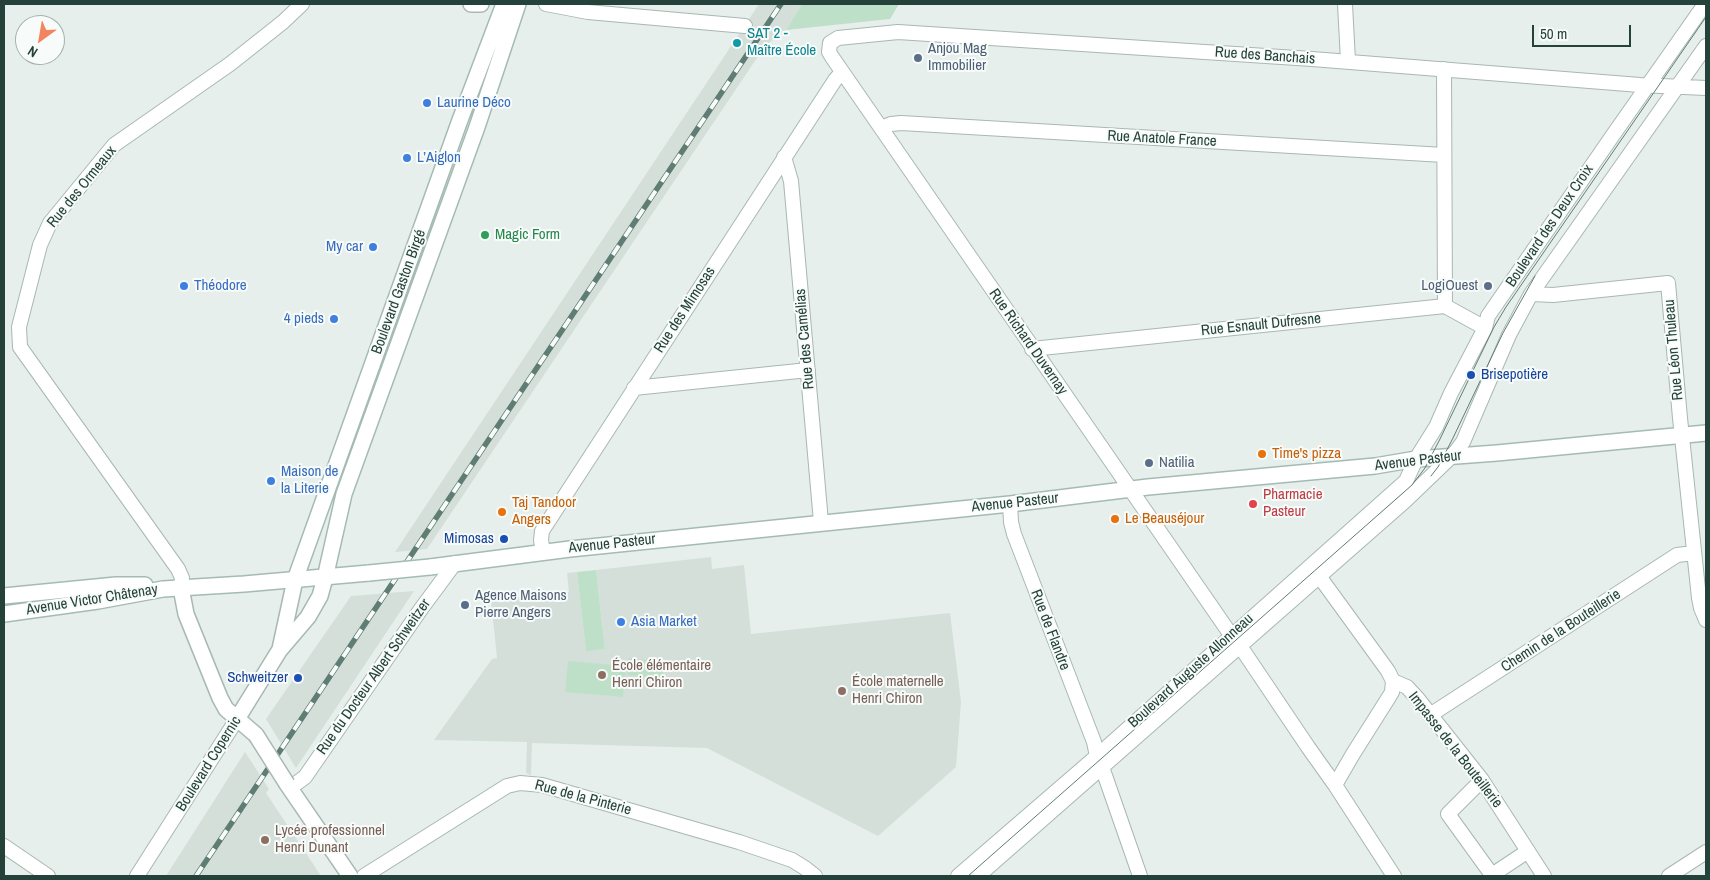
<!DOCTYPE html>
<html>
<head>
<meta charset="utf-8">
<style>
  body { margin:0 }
  #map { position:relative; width:1710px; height:880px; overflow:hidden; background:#e6efeb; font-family:"Archivo Narrow",sans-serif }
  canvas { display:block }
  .frame { position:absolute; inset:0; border:5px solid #24423a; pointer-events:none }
  .north { position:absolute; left:15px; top:15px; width:50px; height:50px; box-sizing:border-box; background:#f7fbf9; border:1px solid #a3b1ad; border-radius:50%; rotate:212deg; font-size:14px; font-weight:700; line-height:20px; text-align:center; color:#24423a }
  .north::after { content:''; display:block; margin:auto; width:18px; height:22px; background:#f4845f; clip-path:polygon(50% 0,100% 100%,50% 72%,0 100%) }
  .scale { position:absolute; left:1532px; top:25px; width:99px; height:22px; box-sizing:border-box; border:2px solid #24423a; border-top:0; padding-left:6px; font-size:15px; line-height:18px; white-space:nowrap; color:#24423a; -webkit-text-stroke:4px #f7fbf9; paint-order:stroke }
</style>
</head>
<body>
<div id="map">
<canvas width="1710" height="880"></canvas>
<div class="frame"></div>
<div class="north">N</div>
<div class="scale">50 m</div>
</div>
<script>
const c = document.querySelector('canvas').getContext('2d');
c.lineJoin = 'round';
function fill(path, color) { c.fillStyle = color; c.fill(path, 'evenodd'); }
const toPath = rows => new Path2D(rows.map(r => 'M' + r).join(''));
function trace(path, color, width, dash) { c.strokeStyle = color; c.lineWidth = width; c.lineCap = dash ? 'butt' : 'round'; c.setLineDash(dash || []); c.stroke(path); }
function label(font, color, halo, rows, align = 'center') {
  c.font = font + ' "Archivo Narrow",sans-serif'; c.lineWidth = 4; c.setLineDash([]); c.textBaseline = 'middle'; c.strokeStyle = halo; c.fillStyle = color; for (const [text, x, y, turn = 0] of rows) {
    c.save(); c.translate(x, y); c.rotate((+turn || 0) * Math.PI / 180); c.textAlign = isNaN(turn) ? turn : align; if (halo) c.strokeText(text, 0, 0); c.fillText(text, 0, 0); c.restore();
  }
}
fill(toPath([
  [759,4,802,4,786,30,765,46,427,549,395,552],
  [711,557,712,569,744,565,751,634,950,613,961,702,956,767,878,836,707,748,532,743,531,775,526,773,527,742,434,740,492,659,497,658,491,600,569,592,567,573,577,572,586,650,605,649,596,570],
  [414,591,296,768,266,719,351,596],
  [245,752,269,789,266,793,321,876,166,876]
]), '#d4dfda');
fill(toPath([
  [802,4,899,4,890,19,786,30],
  [596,570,605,649,586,651,577,572],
  [628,658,664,662,662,679,627,675],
  [568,661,626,666,623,697,565,692]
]), '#bfe0c8');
const minor = toPath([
  [546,4,588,12,745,26],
  [1345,4,1348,61],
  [1444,69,1445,306],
  [881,128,891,124,901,123,1444,155],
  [784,157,791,181,821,522],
  [1531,294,1553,295,1668,283,1680,418,1699,598,1701,608,1706,620],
  [1032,349,1445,306,1485,328],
  [634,388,808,370],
  [1010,504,1011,522,1014,534,1094,742,1097,756],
  [543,552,541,540,542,531,835,80,842,72],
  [1319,576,1388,671,1393,681,1392,692,1389,697,1353,754,1335,785,1394,876],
  [181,588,182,578,178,569,20,347,19,327,40,245,50,223,114,145,230,64,283,22,302,4],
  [1231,635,832,57,829,52,830,43,838,38,898,32,1312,59,1640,85,1706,88],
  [1240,646,1308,747,1335,785],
  [1393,681,1407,687,1418,699,1482,780,1544,876],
  [1430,715,1677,555,1694,553],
  [1102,767,1140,876],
  [1482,780,1448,814,1492,875,1528,851],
  [290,788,305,777,421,609,455,563],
  [4,846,48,876],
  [137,876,237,719],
  [364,876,507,786,520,783,542,785,739,842,792,860,805,868,815,876],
  [958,876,1097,756,1406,481,1416,459,1436,427,1451,393,1485,328,1488,316,1613,135,1705,4],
  [978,876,1405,501,1453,455,1463,442,1509,335,1531,294,1706,46],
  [1669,876,1706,852]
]);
const tertiary = toPath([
  [471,4,481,4],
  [181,588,186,614,220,698,226,709,256,735],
  [280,649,295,580],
  [237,719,279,651,308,617,320,596,325,578],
  [287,784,350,876]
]);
const secondary = toPath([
  [430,567,570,549,1010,504,1148,487,1375,466,1416,459,1497,453,1706,433],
  [325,578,344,494,477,127,518,4],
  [295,580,460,120,504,4],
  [4,596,116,585,145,585],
  [4,614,98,601,163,589,244,584,369,573]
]);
trace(minor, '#a8b8b2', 16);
trace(tertiary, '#a8b8b2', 18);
trace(secondary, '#a4bbb3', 18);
trace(minor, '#fff', 14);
trace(tertiary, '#fff', 15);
trace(secondary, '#fff', 15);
trace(toPath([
  [1431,476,1438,467,1453,438,1503,333,1535,276],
  [968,876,1412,485,1425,468,1440,439,1494,327,1506,307,1706,17]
]), '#5f7d75', 1);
const rail = toPath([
  [196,876,781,4]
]);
trace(rail, '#5f7d75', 5.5);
trace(rail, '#f7fbf9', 4, [11]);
const tertiaryBridge = toPath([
  [256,735,287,784]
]);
const secondaryBridge = toPath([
  [369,573,430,567]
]);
trace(tertiaryBridge, '#a8b8b2', 18, []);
trace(secondaryBridge, '#a4bbb3', 18, []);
trace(tertiaryBridge, '#fff', 15);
trace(secondaryBridge, '#fff', 15);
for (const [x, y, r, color] of [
  [737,43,5,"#0f9aa8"],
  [918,58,5,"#5c6f8a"],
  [427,103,5,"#3f7fe0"],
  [407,158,5,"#3f7fe0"],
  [485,235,5,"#2e9e5b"],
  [373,247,5,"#3f7fe0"],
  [184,286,5,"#3f7fe0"],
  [1488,286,5,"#5c6f8a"],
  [334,319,5,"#3f7fe0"],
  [1471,375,5,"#1a4fb4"],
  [1262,454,5,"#e8710a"],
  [1149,463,5,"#5c6f8a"],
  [271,481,5,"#3f7fe0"],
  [1253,504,5,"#e0444e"],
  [502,512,5,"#e8710a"],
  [1115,519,5,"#e8710a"],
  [504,539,5,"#1a4fb4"],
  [465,605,5,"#5c6f8a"],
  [621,622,5,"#3f7fe0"],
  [602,675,5,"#8d6e63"],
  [298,678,5,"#1a4fb4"],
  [842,691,5,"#8d6e63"],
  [265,840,5,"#8d6e63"]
]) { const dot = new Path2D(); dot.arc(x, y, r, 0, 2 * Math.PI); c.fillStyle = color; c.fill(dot); trace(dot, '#f7fbf9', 2); }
label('15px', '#0d838f', '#f7fbf9', [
  ["SAT 2 -",747,34],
  ["Maître École",747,51]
], 'left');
label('15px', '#4e5e75', '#f7fbf9', [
  ["Anjou Mag",928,49],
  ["Immobilier",928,66],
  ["LogiOuest",1478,286,"right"],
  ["Natilia",1159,463],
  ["Agence Maisons",475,596],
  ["Pierre Angers",475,613]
], 'left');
label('15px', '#24423a', '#f7fbf9', [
  ["Rue des Banchais",1265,56,4],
  ["Rue Anatole France",1162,139,3],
  ["Rue des Ormeaux",82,187,-51],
  ["Boulevard des Deux Croix",1550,226,-56],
  ["Boulevard Gaston Birgé",399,292,-70],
  ["Rue des Mimosas",685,310,-57],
  ["Rue Esnault Dufresne",1261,325,-6],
  ["Rue des Camélias",805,339,-95],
  ["Rue Richard Duvernay",1028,342,55],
  ["Rue Léon Thuleau",1674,350,-95],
  ["Avenue Pasteur",1418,461,-7],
  ["Avenue Pasteur",1015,503,-6],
  ["Avenue Pasteur",612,544,-6],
  ["Avenue Victor Châtenay",92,600,-9],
  ["Rue de Flandre",1050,630,69],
  ["Chemin de la Bouteillerie",1561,631,-33],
  ["Boulevard Auguste Allonneau",1191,671,-42],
  ["Rue du Docteur Albert Schweitzer",374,677,-55],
  ["Impasse de la Bouteillerie",1455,750,52],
  ["Boulevard Copernic",209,764,-58],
  ["Rue de la Pinterie",583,798,15]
]);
label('15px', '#366cbe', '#f7fbf9', [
  ["Laurine Déco",437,103],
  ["L’Aiglon",417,158],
  ["My car",363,247,"right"],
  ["Théodore",194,286],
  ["4 pieds",324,319,"right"],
  ["Maison de",281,472],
  ["la Literie",281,489],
  ["Asia Market",631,622]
], 'left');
label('15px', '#27864d', '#f7fbf9', [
  ["Magic Form",495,235]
], 'left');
label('15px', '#164399', '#f7fbf9', [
  ["Brisepotière",1481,375,"left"],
  ["Mimosas",494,539],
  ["Schweitzer",288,678]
], 'right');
label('15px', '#c56008', '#f7fbf9', [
  ["Time's pizza",1272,454],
  ["Taj Tandoor",512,503],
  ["Angers",512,520],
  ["Le Beauséjour",1125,519]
], 'left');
label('15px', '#be3a42', '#f7fbf9', [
  ["Pharmacie",1263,495],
  ["Pasteur",1263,512]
], 'left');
label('15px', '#785e54', '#f7fbf9', [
  ["École élémentaire",612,666],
  ["Henri Chiron",612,683],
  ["École maternelle",852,682],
  ["Henri Chiron",852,699],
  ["Lycée professionnel",275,831],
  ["Henri Dunant",275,848]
], 'left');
</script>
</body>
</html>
